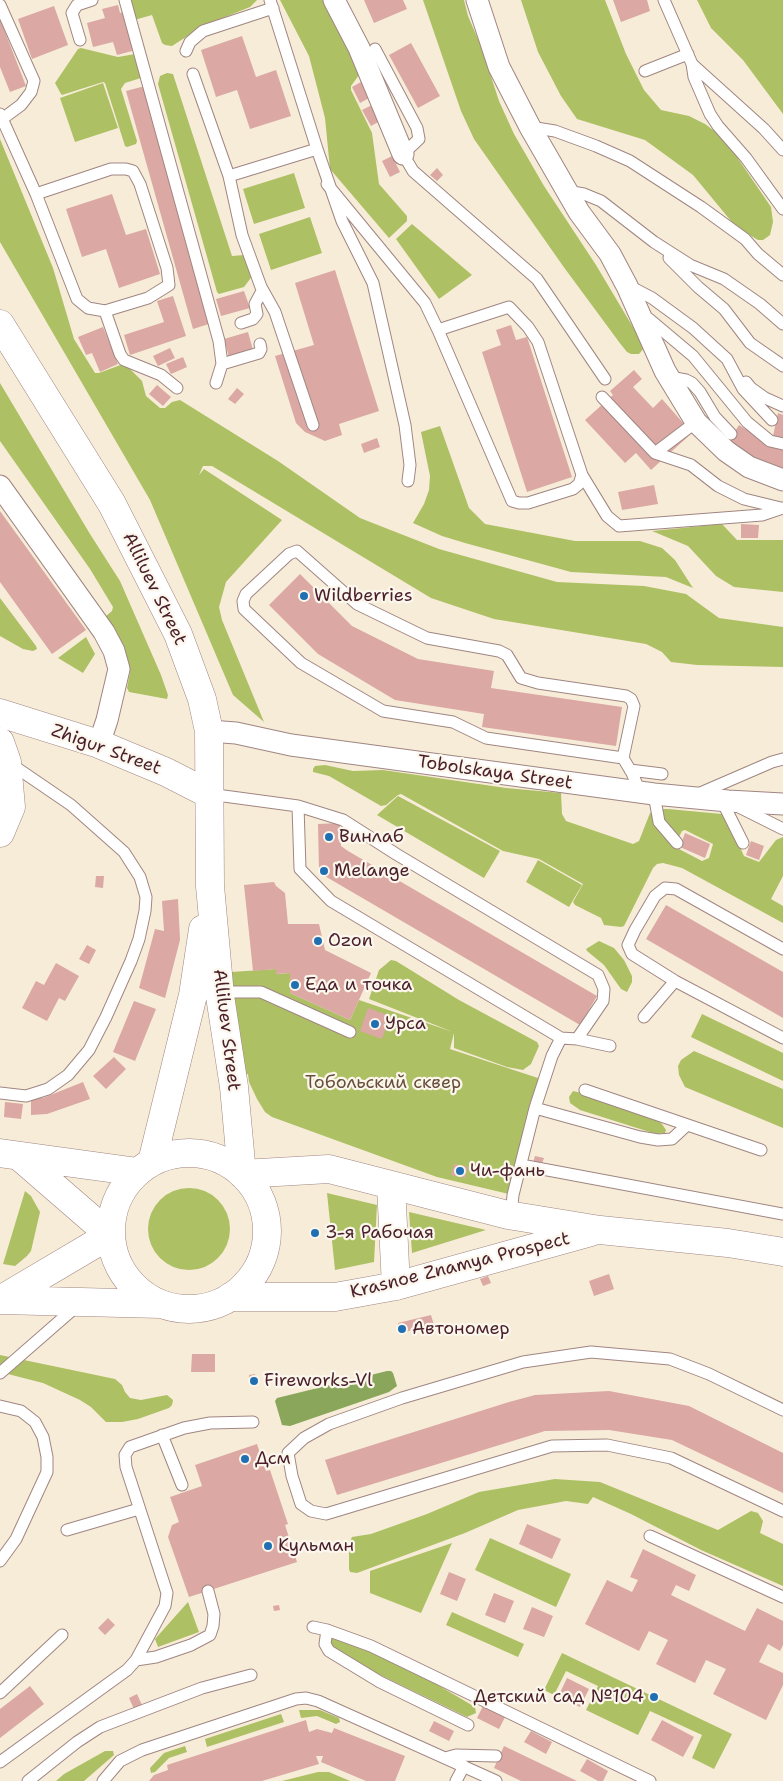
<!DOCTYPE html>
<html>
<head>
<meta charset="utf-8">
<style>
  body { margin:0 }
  canvas { display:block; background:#f7ecd8 }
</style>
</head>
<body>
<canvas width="783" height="1781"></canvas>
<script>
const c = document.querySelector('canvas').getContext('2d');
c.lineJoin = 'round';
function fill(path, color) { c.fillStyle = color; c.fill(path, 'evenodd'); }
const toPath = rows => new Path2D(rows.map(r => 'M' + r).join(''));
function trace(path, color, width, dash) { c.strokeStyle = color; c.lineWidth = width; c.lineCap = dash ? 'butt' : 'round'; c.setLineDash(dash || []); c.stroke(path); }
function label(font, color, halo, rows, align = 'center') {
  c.font = font + ' "Shantell Sans",sans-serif'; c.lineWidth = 4.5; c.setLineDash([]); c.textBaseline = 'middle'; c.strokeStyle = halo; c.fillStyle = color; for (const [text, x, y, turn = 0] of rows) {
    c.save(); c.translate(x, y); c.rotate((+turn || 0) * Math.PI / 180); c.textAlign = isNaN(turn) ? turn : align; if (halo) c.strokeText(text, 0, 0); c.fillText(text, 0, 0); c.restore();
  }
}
fill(toPath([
  [130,0,257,0,250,7,203,26,172,46,165,45,162,43,152,15,138,19,136,19],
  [280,0,326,0,357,60,359,75,351,86,351,90,372,133,379,184,407,216,407,221,389,238,330,169,325,118,309,56],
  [423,0,464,0,468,16,481,46,499,101,514,134,544,186,596,265,637,334,644,348,639,354,631,354,627,352,619,342,563,266,474,139,461,111],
  [521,0,605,0,626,54,644,90,661,110,689,116,705,124,724,138,771,207,773,222,770,235,763,240,758,240,736,227,693,175,645,140,577,119,561,96,538,52],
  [697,0,783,0,783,114,743,60,711,28],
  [81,48,118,57,135,54,144,77,125,83,121,89,137,141,136,144,127,147,125,146,105,83,103,82,62,95,61,94,55,83,78,49],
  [167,73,173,74,232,256,244,255,253,275,244,287,219,294,217,292,158,84,160,76],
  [103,83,118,128,75,142,60,98],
  [0,139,53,268,74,339,95,373,99,373,123,364,126,365,142,381,146,396,160,408,165,408,172,402,180,400,278,461,360,518,439,549,557,582,644,586,686,594,719,618,783,627,783,667,697,665,671,662,662,652,646,644,494,619,431,598,212,466,203,466,199,475,204,469,282,520,226,582,219,607,222,620,264,722,233,695,150,500,0,242],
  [294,173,305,208,254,224,243,189],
  [310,217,322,253,271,270,259,234],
  [412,224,472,275,439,299,396,239],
  [0,383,90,534,120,581,161,675,168,695,167,699,129,692,127,688,130,672,106,616,112,611,113,607,90,569,0,441],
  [440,426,469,508,485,524,575,541,640,541,662,548,675,560,693,588,666,577,571,572,465,543,442,536,413,523,424,504,429,490,430,476,421,432],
  [722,524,737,540,783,540,783,592,734,587,716,576,688,546,652,531],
  [0,598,36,646,37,649,33,651,23,649,0,636],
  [86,637,95,654,83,673,58,658],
  [325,765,353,771,383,770,506,788,561,793,562,814,566,821,633,844,639,841,650,813,652,812,677,848,702,861,709,858,713,844,685,830,682,831,678,839,661,820,661,811,663,809,668,809,722,814,726,817,744,856,759,862,776,840,783,837,783,876,771,899,783,906,783,923,682,868,663,863,657,864,653,868,624,926,621,927,604,925,601,918,575,905,573,902,583,884,539,859,503,851,401,794,398,795,386,805,381,806,329,776,313,772,313,769,315,766],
  [398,796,500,851,484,878,377,815],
  [538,860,582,885,569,907,526,882],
  [599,941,614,948,624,960,632,976,632,982,627,992,621,989,604,965,587,951,586,949],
  [391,960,396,961,459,1000,537,1042,539,1046,531,1064,523,1070,507,1067,454,1048,454,1033,450,1049,544,1080,513,1195,437,1177,272,1117,265,1112,257,1099,249,1082,248,1074,244,1075,243,1052,238,1033,231,972,276,969,277,974,290,973,290,993,350,1020,359,1000,453,1032,369,999,379,970],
  [702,1014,783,1053,783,1081,691,1037],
  [694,1051,783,1089,783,1128,685,1087,679,1075,678,1066,681,1060],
  [573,1091,582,1093,655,1118,662,1124,666,1130,665,1133,656,1134,580,1110,570,1103,569,1097],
  '148 1229a41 41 0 1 1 82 0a41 41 0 1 1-82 0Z',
  [25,1191,31,1196,40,1212,31,1251,27,1256,15,1266,3,1264],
  [327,1193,377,1205,374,1262,335,1270],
  [409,1212,486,1230,412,1253],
  [0,1355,115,1379,122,1385,125,1392,130,1398,141,1400,167,1395,173,1400,172,1405,169,1408,138,1419,122,1422,106,1422,91,1407,80,1400,43,1383,0,1372],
  [555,1479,600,1482,718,1530,751,1511,758,1513,763,1521,760,1533,783,1544,783,1586,701,1550,631,1514,593,1497,588,1504,566,1501,518,1510,465,1533,357,1573,350,1572,349,1569,349,1543,352,1537,371,1534,427,1514,479,1492],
  [490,1538,571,1574,556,1607,475,1570],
  [452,1543,421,1613,370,1593,370,1571],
  [188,1602,199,1632,158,1647,155,1639],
  [452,1612,524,1644,518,1657,446,1625],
  [331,1637,370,1652,431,1681,475,1707,476,1713,467,1717,374,1672,333,1649,331,1644],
  [562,1653,732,1734,714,1769,692,1758,702,1735,650,1711,638,1735,586,1710,598,1686,566,1671,554,1695,544,1690],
  [299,1710,320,1710,339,1718,340,1722,336,1724,317,1716,301,1718],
  [281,1714,284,1722,207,1747,205,1739],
  [185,1746,187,1752,169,1758,155,1772,151,1773,150,1768,164,1753],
  [105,1751,113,1751,114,1755,84,1781,56,1781,64,1774],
  [318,1772,329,1772,350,1781,282,1781]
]), '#aec064');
fill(toPath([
  [387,1371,391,1371,393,1373,397,1386,389,1392,290,1426,282,1425,275,1401,277,1398]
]), '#8aa65a');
fill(toPath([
  [364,0,403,0,407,9,374,23],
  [613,0,647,0,650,11,621,22],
  [118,5,120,13,126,11,136,50,117,55,113,42,93,47,87,23,105,18,102,9],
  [54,6,68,45,32,59,18,19],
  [0,19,26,86,10,92,0,67],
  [242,36,256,77,276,70,291,116,250,129,237,90,216,97,201,50],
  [411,43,440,96,418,108,389,55],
  [361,82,369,98,360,103,352,87],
  [145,86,212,323,193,329,126,91],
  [372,105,380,121,371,126,362,110],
  [392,156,400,172,390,177,382,161],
  [437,168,443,175,437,181,430,175],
  [112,194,126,235,146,229,160,274,119,288,106,249,82,257,66,209],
  [335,270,379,411,339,424,342,435,325,441,305,432,296,423,275,356,314,345,295,283],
  [244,291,250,308,221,316,216,299],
  [173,296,186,336,130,355,124,335,164,322,157,301],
  [511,325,516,340,527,337,572,477,527,492,482,352,501,345,496,330],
  [103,327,118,364,100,372,92,353,86,355,78,337],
  [248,332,253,350,229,357,224,339],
  [170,348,175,358,158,366,153,356],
  [183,357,187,367,171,374,166,364],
  [634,370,642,379,633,387,653,408,662,399,692,433,651,470,636,453,625,463,585,420,613,395,610,391],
  [157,385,171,397,163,406,149,394],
  [237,388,244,394,235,404,228,399],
  [778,413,783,415,783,438,773,436],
  [739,425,773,446,783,448,783,470,766,467,727,444],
  [377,438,380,447,364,453,361,444],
  [654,485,658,504,622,510,618,492],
  [0,511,86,630,52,654,0,582],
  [741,524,759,525,758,538,741,538],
  [300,574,352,626,418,659,494,671,491,688,622,707,616,746,482,727,484,714,395,700,318,654,269,605],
  [340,823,341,846,348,851,597,996,580,1025,323,875,319,870,318,824],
  [685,833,710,844,705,858,680,847],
  [751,841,764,846,759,860,746,855],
  [96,876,104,876,103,888,95,887],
  [274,882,276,886,285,893,288,924,319,924,325,950,371,973,350,1020,290,993,290,973,276,974,276,969,253,971,244,885],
  [178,899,180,940,165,998,139,988,155,929,164,931,162,901],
  [666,905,783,972,783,1018,646,939],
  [87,945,96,950,89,964,79,959],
  [56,963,79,976,65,1001,59,998,47,1021,22,1008,36,981,44,985],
  [134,1001,156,1009,135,1061,113,1052],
  [368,1008,390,1016,382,1039,360,1031],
  [114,1057,126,1069,106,1089,93,1076],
  [83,1082,90,1099,47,1114,31,1115,31,1098,43,1098],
  [5,1102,23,1104,21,1119,4,1117],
  [535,1156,544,1158,541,1166,533,1163],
  [454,1164,468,1167,465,1178,451,1175],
  [609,1274,614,1289,594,1296,589,1281],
  [488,1276,491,1283,483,1286,480,1279],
  [431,1315,434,1325,400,1333,398,1323],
  [192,1354,215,1354,215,1372,191,1372],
  [255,1374,256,1380,249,1381,249,1375],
  [609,1391,689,1406,783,1453,783,1493,672,1440,609,1430,545,1431,337,1495,325,1460,509,1402,535,1395],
  [257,1444,266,1471,270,1470,288,1524,285,1525,297,1562,189,1597,168,1537,172,1525,179,1522,170,1497,202,1486,195,1465],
  [527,1524,561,1539,552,1559,519,1544],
  [643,1549,696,1575,689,1591,676,1585,671,1595,745,1631,757,1608,783,1621,783,1645,780,1651,768,1644,759,1662,783,1673,783,1685,766,1720,713,1694,726,1669,706,1660,695,1683,656,1664,668,1640,649,1631,639,1651,585,1624,607,1580,632,1592,638,1580,630,1577],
  [449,1572,466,1579,457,1601,440,1594],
  [494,1593,514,1601,505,1623,485,1615],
  [279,1605,280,1610,274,1611,273,1606],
  [532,1607,553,1616,544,1637,523,1629],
  [108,1618,115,1625,105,1635,98,1628],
  [567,1678,589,1689,580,1707,558,1697],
  [30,1686,44,1704,0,1738,0,1709],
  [137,1694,142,1705,134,1709,129,1698],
  [483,1706,505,1717,499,1729,477,1718],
  [306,1720,309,1732,317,1729,332,1733,334,1728,405,1756,395,1781,366,1781,321,1762,323,1756,316,1756,319,1764,262,1781,149,1781,154,1775,168,1770,167,1765],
  [662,1720,694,1737,683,1757,651,1740],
  [434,1721,454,1731,449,1741,429,1731],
  [531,1731,552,1742,546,1754,524,1742],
  [504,1746,577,1781,521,1781,494,1768],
  [587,1759,608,1771,603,1781,598,1781,580,1771]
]), '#dba8a3');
const service = toPath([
  [125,0,219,341,222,364,216,383],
  [664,0,692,64,764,129,783,150],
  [0,5,34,81,31,92,21,105,2,119],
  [80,40,72,13,77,5,92,0],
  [375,49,417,128,419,139,403,154,413,171,537,279,605,379],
  [186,51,190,42,203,31,273,8],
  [692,64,694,77,710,114,718,126,746,158,783,209],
  [645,71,688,54],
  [193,74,229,176,317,149,270,0],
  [0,114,36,194,77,299,88,308,105,311,148,298,169,285,167,268,140,184,133,171,126,169,111,169,36,194],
  [530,127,555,131,596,146,630,161,701,207,745,239,758,254,783,275],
  [317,149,342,221,373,283,405,425,410,465,408,481],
  [229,176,242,235,261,287,275,312,313,425],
  [327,184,425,303,438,330,509,307,528,327,538,342,582,475,579,484,573,489,528,503,519,503,512,501,438,330],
  [566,191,584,194,601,201,654,242,690,265,724,279,760,304,783,324],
  [669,258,698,287,724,309,750,343,783,366],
  [629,286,652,298,693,328,716,349,727,359,743,389,772,420],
  [105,311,120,354,124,360,161,375,177,388],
  [644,319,649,319,693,356,747,422,770,441,783,444],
  [241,323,253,319,257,314,255,304,262,291],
  [222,364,259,353,261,349,260,344],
  [669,373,675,378,686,380,692,383,700,392,715,417,731,434],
  [746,382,751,388,765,398,783,406],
  [602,397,655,453,691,465,718,486,744,499,781,508],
  [655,453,696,422],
  [582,475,607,516,619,526,762,515,783,508],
  [623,758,486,738,453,722,383,711,301,663,244,609,243,601,246,594,289,554,297,551,357,604,427,638,499,651,507,655,521,678,538,683,626,696,631,699,634,706,623,758,632,773,640,792],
  [630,770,662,774],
  [209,794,298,806,300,869,331,901,561,1038,577,1039,610,1046],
  [654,794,659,822,677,843],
  [698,794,772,762,783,759],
  [722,801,743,843],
  [298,806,343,820,396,854,598,975,604,989,603,1001,577,1039],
  [739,807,783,829],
  [783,949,676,889,665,888,655,896,635,930,628,945,632,954,675,981,783,1038],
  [220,996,231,992,261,992,350,1032],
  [644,1017,675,981],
  [585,1090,761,1150],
  [0,1093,26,1096,48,1089,68,1075,89,1050,106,1017,131,961,139,939,145,911,146,897,140,877,124,852,71,805,11,764],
  [535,1108,640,1137,658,1140,672,1139,687,1125],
  [521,1165,783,1214],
  [511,1216,513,1195,535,1108,552,1056,561,1038],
  [0,1373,78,1305],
  [0,1406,21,1411,35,1422,43,1437,47,1457,47,1472,16,1539,0,1561],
  [783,1410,709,1374,670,1359,591,1352,523,1362,402,1398,329,1424,304,1438,288,1453,292,1476,301,1504,311,1511,326,1514,552,1446,607,1445,671,1458,783,1511],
  [162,1435,182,1485],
  [67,1530,139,1509],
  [650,1536,783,1597],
  [313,1627,327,1630,371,1646,650,1781],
  [327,1630,325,1644,329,1651,380,1682,468,1725],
  [136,1660,156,1657,191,1645,210,1635,213,1626,214,1614,208,1591],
  [0,1693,62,1635],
  [445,1758,456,1755,496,1756],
  [0,1762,127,1670,136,1660,165,1606,167,1593,126,1467,125,1455,130,1447,184,1428,210,1423,253,1422],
  [28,1781,77,1742,100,1727,202,1688,251,1675],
  [103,1781,120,1761,142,1750,296,1699,306,1698,318,1701,496,1781],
  [456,1781,464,1766]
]);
const minor = toPath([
  [334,0,359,48,403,154],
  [477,0,499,67,530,127,579,212,610,254,627,286,665,371,696,422,726,451,749,467,783,480],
  [0,486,104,632,114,651,119,669,107,720,99,744],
  [209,731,236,733,291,745,654,794,728,801,783,804]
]);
const secondary = toPath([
  [0,713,99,744,166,772,209,794],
  [0,742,7,762,11,807,0,833]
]);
const primary = toPath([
  [0,324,112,504,178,634,202,699,209,731,210,886,220,996,234,1087,242,1174],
  [0,1153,138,1172],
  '111 1231a78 78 0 1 1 156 0a78 78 0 1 1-156 0Z',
  [20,1157,110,1235],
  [152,1162,193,995,203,929],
  [242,1174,329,1169,508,1215,600,1230,728,1243,783,1252],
  [391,1185,396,1286],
  [230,1297,335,1297,396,1286,591,1232],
  [0,1300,161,1304],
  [0,1300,110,1235]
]);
trace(service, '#a08682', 13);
trace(minor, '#a08682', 23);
trace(secondary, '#a08682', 29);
trace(primary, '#a08682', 29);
trace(service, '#fff', 11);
trace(minor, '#fff', 21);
trace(secondary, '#fff', 28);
trace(primary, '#fff', 28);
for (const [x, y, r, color] of [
  [304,596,5,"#1f6fb2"],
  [329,837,5,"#1f6fb2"],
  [324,871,5,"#1f6fb2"],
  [318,941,5,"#1f6fb2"],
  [295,985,5,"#1f6fb2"],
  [375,1024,5,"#1f6fb2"],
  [460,1171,5,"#1f6fb2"],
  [315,1233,5,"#1f6fb2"],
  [402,1329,5,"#1f6fb2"],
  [254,1381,5,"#1f6fb2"],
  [245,1459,5,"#1f6fb2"],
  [268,1546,5,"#1f6fb2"],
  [654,1697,5,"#1f6fb2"]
]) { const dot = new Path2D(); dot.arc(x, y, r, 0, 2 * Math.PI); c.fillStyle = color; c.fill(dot); trace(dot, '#fbf7ec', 2); }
label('18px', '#4a1f2b', '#fbf7ec', [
  ["Alliluev Street",154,589,64],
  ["Zhigur Street",106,750,20],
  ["Tobolskaya Street",495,773,8],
  ["Alliluev Street",226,1030,83],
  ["Krasnoe Znamya Prospect",460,1266,-14]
]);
label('18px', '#4a1f2b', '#fbf7ec', [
  ["Wildberries",314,596],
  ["Винлаб",339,837],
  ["Melange",334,871],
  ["Ozon",328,941],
  ["Еда и точка",305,985],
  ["Урса",385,1024],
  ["Чи-фань",470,1171],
  ["3-я Рабочая",325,1233],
  ["Автономер",412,1329],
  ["Fireworks-Vl",264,1381],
  ["Дсм",255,1459],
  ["Кульман",278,1546],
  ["Детский сад №104",644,1697,"right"]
], 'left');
label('18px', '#684f3c', '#fbf7ec', [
  ["Тобольский сквер",383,1083]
]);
</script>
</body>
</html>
